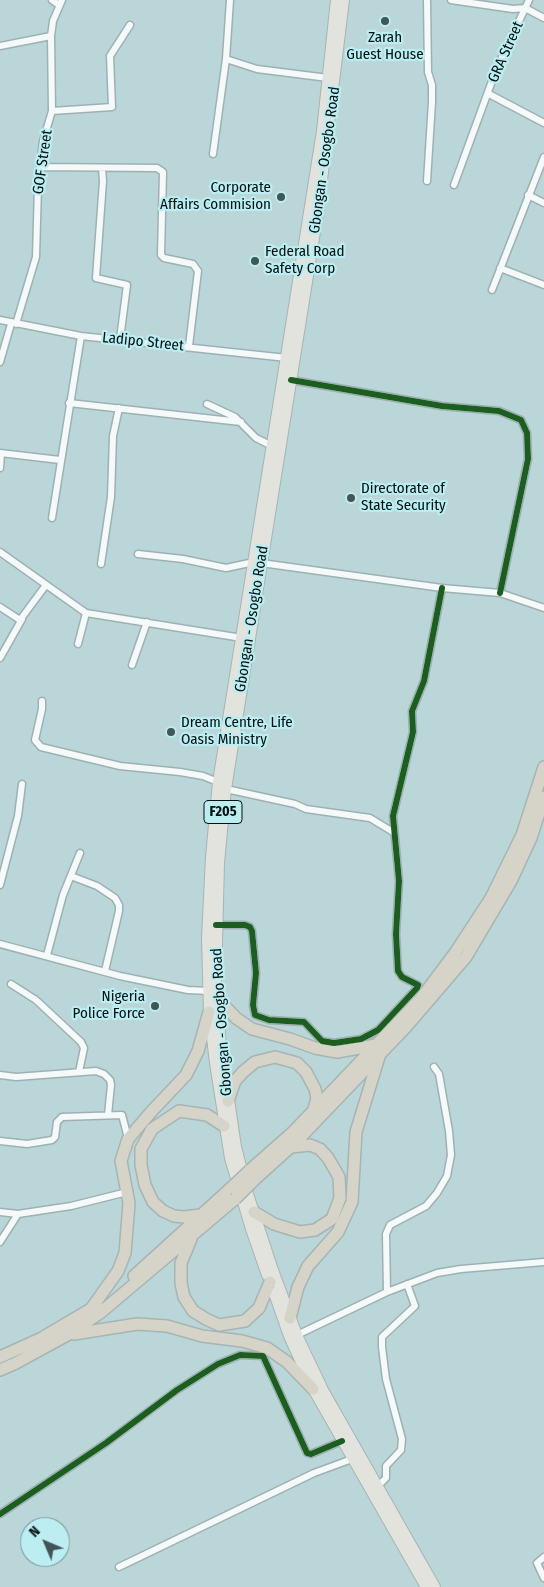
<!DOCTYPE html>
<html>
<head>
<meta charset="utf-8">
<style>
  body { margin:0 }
  #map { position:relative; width:544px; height:1587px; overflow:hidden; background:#bbd6d8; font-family:"Fira Sans Condensed",sans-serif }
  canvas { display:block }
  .north { position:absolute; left:20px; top:1517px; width:50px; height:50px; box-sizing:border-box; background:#bcedf1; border:1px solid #719597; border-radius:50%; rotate:315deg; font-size:14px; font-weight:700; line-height:20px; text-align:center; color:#011011 }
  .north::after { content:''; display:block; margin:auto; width:18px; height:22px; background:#425557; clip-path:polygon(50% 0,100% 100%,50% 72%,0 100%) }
</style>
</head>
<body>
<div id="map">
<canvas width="544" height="1587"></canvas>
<div class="north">N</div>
</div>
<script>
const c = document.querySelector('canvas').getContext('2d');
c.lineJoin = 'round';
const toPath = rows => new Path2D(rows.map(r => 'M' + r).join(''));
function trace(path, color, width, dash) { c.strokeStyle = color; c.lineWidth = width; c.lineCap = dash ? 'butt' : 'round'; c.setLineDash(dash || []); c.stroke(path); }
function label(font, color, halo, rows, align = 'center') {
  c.font = font + ' "Fira Sans Condensed",sans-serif'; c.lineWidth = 4.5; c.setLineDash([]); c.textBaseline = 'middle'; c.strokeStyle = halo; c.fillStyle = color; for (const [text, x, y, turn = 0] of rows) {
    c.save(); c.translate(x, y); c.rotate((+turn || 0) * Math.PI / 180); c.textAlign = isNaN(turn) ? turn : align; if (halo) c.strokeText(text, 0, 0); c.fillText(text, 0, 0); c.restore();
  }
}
const street = toPath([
  [52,0,59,5],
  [451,0,513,9,525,8],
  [525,8,544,18],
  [0,46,51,36],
  [226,59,257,69,328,78],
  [489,94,544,123],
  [52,111,112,107,110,56,130,25],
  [213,154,226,59,230,0],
  [40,167,157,168,163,172,161,255,164,258,193,264,198,271,189,346],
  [102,168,103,181,96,278,127,285,120,339],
  [427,181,432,102,432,85,428,72,427,0],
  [454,185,496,70,529,0],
  [528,195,544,203],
  [500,268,544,285],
  [492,290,544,157],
  [0,320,81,336,287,358],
  [16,324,36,257,38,186,43,141,52,111,51,36,53,21,62,0],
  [0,362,11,324],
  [291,380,442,406,499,411,521,420,527,433,528,459,500,593],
  [69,403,241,422],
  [207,404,235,417,256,438,272,446],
  [0,453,60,460],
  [0,468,1,453],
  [52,518,81,336],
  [0,552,86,613,242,638],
  [138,554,183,559,226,568,254,562,442,588,500,593,544,608],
  [101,564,111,497,113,436,119,408],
  [0,607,20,620,46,585],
  [78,644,86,613],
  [0,658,22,619],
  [132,665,147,622],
  [42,701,42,709,35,740,41,747,120,766,180,772,203,776,218,782],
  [226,789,295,804,306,809,370,818,393,832],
  [71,876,97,886,115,898,119,905,119,911,105,971],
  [0,885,18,816,22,784],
  [216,925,245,925,250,927,252,931,256,973,253,1005,255,1015,269,1020,304,1022,322,1041,334,1043,361,1039,378,1030,417,988,418,985,402,977,398,971,396,934,399,881,393,816,413,732,412,711,424,681,442,588],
  [0,944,120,976,188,990,209,991],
  [47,955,63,895,80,853],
  [11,984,36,1000,81,1042,84,1048,79,1072],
  [0,1075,16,1077,96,1071,104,1074,110,1080,111,1085,108,1115],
  [0,1141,27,1144,52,1140,55,1137,57,1122,62,1117,122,1115,128,1138],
  [0,1212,18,1214,71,1206,127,1192],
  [0,1242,18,1214],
  [387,1292,386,1234,390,1225,426,1206,437,1193,447,1176,451,1155,449,1131,439,1074,434,1067],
  [297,1335,387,1292,437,1273,461,1269,544,1262],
  [378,1486,386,1478,386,1466,401,1450,402,1439,386,1379,382,1347,382,1337,415,1306,407,1284],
  [0,1514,106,1443,177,1390,218,1364,240,1355,263,1356,307,1453,311,1454,342,1441],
  [544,1557,537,1563,544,1578],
  [119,1567,314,1473,352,1459]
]);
const primary = toPath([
  [344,0,318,213,226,789,219,863,216,982,221,1046,236,1147,248,1194,273,1270,297,1335,323,1390,435,1587],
  [267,1275,251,1229,230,1158,215,1063,209,1012,207,938,211,857,218,782,322,131,336,0],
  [274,1293,289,1336,313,1389,426,1587]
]);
const highway = toPath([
  [218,999,236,1018,252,1029,290,1039,315,1048,337,1052,376,1045],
  [228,1101,235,1081,243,1072,255,1062,275,1057,297,1063,306,1072,315,1089,317,1098,314,1109],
  [250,1170,293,1132,422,997,455,953,491,898,522,835,544,767],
  [255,1179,295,1143,406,1027,466,957,511,881,531,838,544,797],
  [254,1212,274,1224,300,1232,315,1230,332,1219,340,1198,339,1177,328,1158,320,1149,310,1145,291,1147],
  [201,1215,184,1217,174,1216,163,1211,153,1202,145,1185,141,1165,141,1149,152,1129,179,1111,207,1115,224,1126],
  [191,1239,181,1263,181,1283,184,1297,193,1311,206,1319,219,1325,245,1321,259,1308,270,1282],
  [134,1276,231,1188],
  [91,1309,118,1271,125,1253,129,1203,121,1161,128,1139,151,1112,186,1075,198,1051,209,1012],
  [290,1318,298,1287,308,1266,338,1232,352,1202,356,1132,379,1057],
  [74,1334,137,1324,167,1326,202,1336,242,1341,267,1348,287,1362,313,1389],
  [0,1357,40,1339,96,1306],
  [0,1370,16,1363,69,1334,100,1313,235,1199]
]);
trace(street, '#9db1b3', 9);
trace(primary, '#a6b4b4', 12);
trace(highway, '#a6b4b4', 14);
trace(street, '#f5f9f9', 6);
trace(primary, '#e2e3dc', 10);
trace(highway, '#d6d4c9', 11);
const highwayBridge = toPath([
  [231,1188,250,1170],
  [235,1199,255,1179]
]);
trace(highwayBridge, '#a6b4b4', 14, []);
trace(highwayBridge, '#d6d4c9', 11);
trace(toPath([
  [291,380,442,406,499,411,521,420,527,433,528,459,500,593],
  [216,925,245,925,250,927,252,931,256,973,253,1005,255,1015,269,1020,304,1022,322,1041,334,1043,361,1039,378,1030,417,988,418,985,402,977,398,971,396,934,399,881,393,816,413,732,412,711,424,681,442,588],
  [0,1514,106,1443,177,1390,218,1364,240,1355,263,1356,307,1453,311,1454,342,1441]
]), '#1b5e20', 6);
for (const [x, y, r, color] of [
  [385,21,5,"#425557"],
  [281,197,5,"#425557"],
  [255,261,5,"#425557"],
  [351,498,5,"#425557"],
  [171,732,5,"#425557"],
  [155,1006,5,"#425557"]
]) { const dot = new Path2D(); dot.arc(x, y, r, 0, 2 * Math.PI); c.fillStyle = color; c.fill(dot); trace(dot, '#bcedf1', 2); }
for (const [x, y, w] of [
  [223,812,38]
]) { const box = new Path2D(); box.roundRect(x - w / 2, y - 11.5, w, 23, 4); c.fillStyle = '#bcedf1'; c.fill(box); trace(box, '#011011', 1); }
label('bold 14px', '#011011', null, [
  ["F205",223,812]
]);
label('15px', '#011011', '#bcedf1', [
  ["Zarah",385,38,"center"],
  ["Guest House",385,55,"center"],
  ["Corporate",271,188,"right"],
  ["Affairs Commision",271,205,"right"],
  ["Federal Road",265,252],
  ["Safety Corp",265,269],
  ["Directorate of",361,489],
  ["State Security",361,506],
  ["Dream Centre, Life",181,723],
  ["Oasis Ministry",181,740],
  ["Nigeria",145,997,"right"],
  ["Police Force",145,1014,"right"]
], 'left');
label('15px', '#011011', '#bcedf1', [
  ["GRA Street",506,52,-66],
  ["Gbongan - Osogbo Road",325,160,-82],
  ["GOF Street",43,162,-82],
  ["Ladipo Street",143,342,6],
  ["Gbongan - Osogbo Road",252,619,-81],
  ["Gbongan - Osogbo Road",222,1022,-94]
]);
</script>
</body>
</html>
